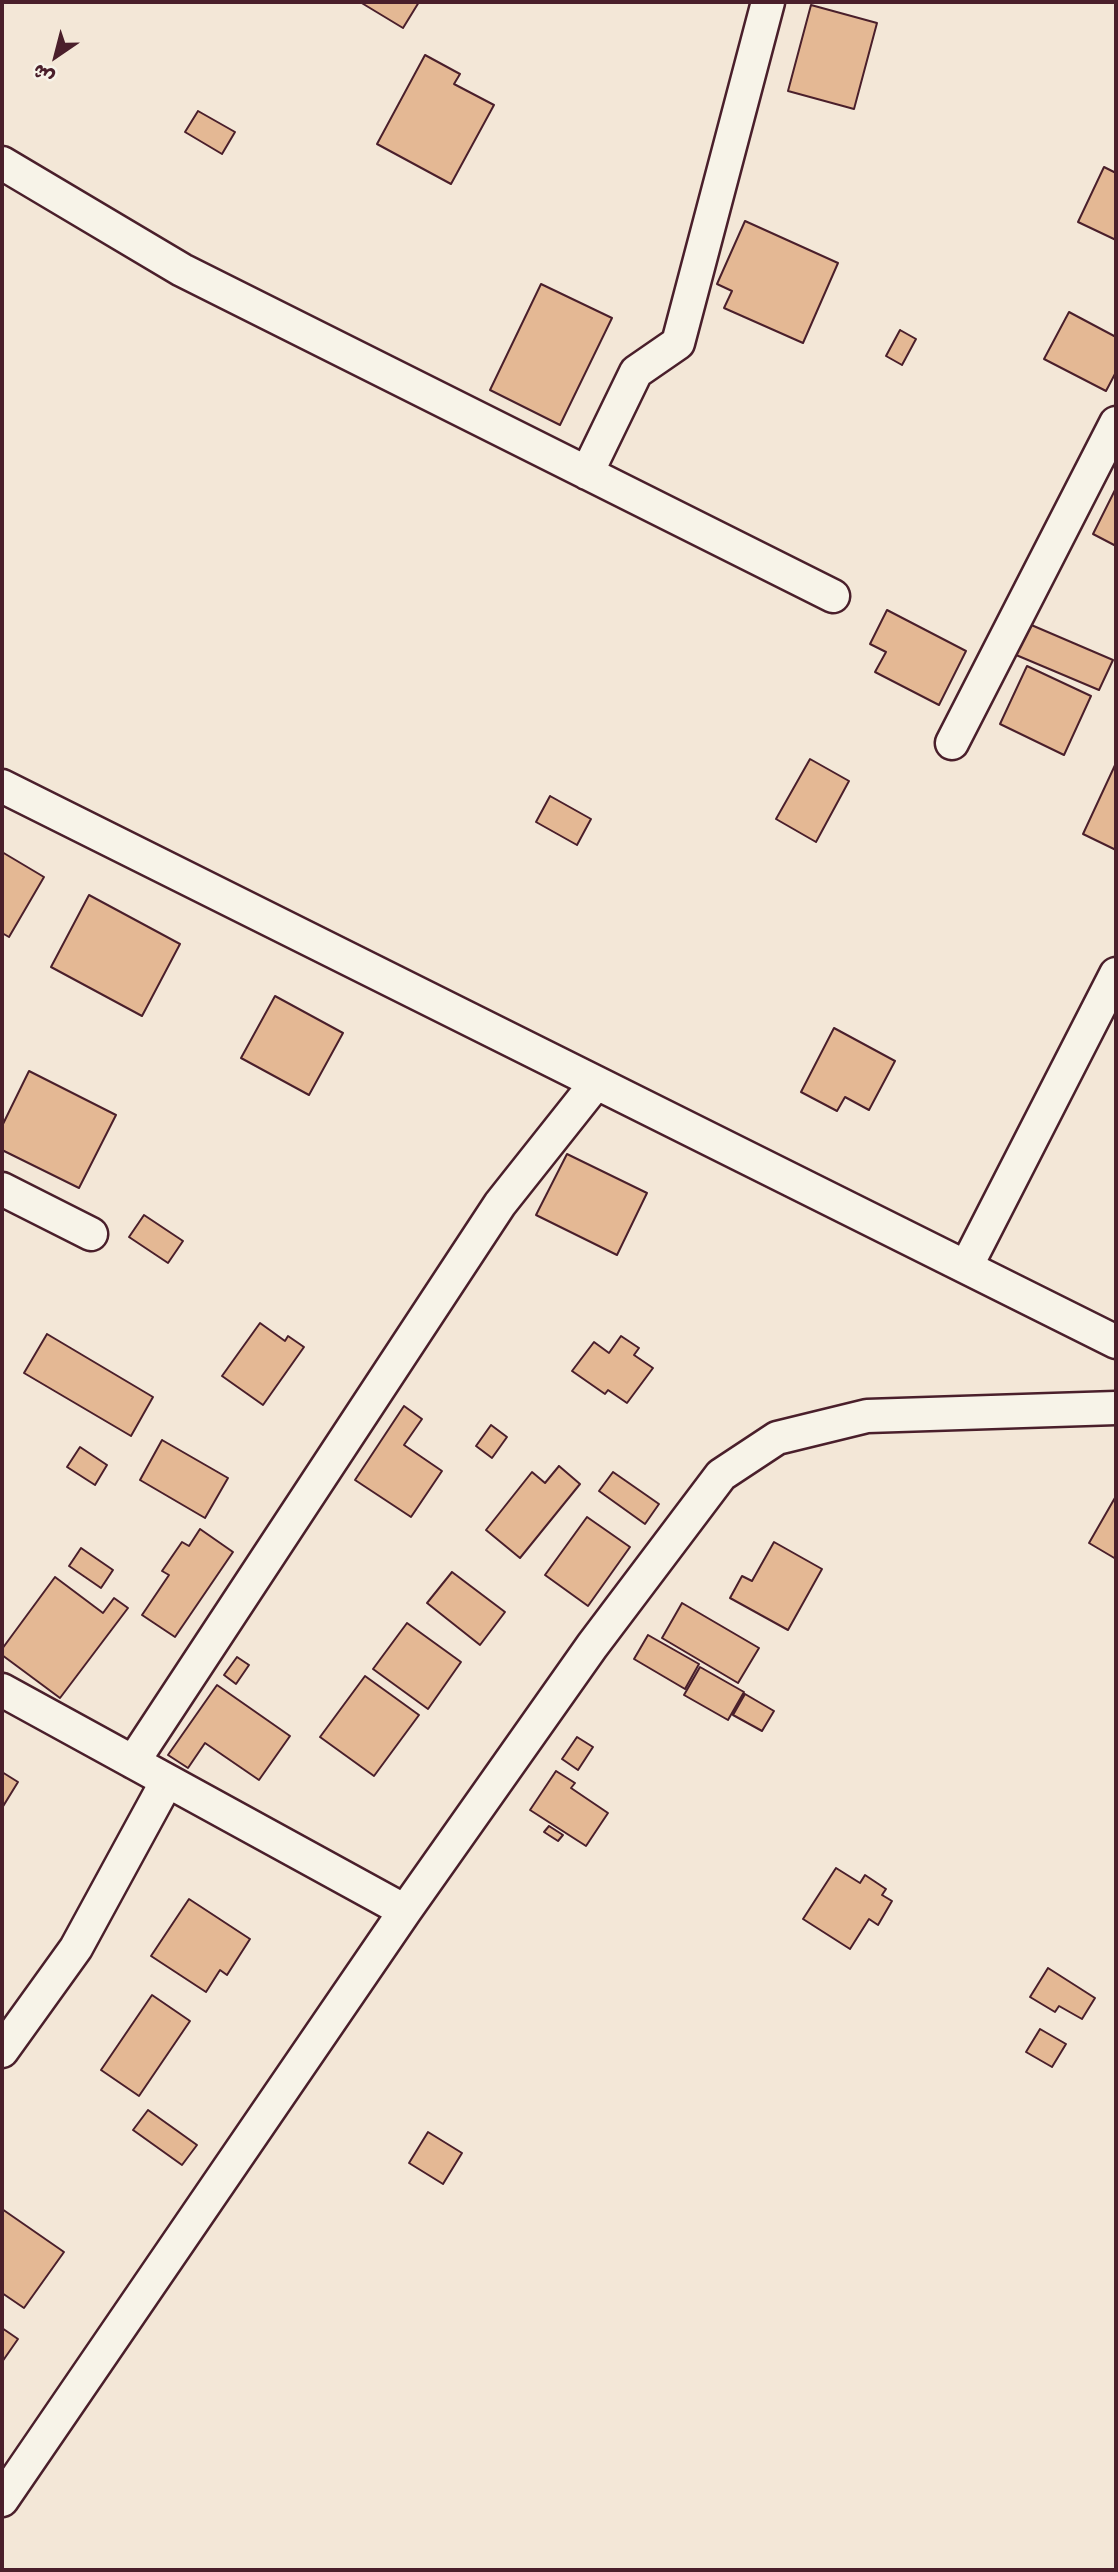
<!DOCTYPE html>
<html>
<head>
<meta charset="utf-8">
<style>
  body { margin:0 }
  #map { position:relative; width:1118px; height:2572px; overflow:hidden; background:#f3e7d7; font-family:"Balsamiq Sans","Playpen Sans Arabic",sans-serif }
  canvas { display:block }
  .frame { position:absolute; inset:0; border:4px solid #4a1f2b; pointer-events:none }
  .north { position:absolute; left:21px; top:21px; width:70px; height:70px; -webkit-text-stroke:5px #f7f3e8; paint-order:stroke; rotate:215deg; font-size:19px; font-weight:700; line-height:28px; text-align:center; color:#4a1f2b }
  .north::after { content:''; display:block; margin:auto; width:24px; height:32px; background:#4a1f2b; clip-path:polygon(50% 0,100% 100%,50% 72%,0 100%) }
</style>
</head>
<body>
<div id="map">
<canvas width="1118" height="2572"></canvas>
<div class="frame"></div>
<div class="north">ش</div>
</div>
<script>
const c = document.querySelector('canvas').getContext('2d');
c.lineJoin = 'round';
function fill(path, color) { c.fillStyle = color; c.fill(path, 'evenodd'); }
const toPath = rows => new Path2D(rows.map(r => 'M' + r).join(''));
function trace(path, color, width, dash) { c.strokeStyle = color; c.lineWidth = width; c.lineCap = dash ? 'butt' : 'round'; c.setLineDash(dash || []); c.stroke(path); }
const building = toPath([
  [360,2,419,2,403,28,360,2],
  [811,5,877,23,854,109,788,91,811,5],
  [425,55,460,74,454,84,494,105,451,184,377,144,425,55],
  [198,111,235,132,222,154,185,132,198,111],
  [1104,167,1116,173,1116,240,1078,222,1104,167],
  [745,221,838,263,803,343,724,308,732,291,717,284,745,221],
  [541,284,612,318,560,425,490,390,541,284],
  [1069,312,1116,337,1116,372,1106,391,1044,359,1069,312],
  [900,330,916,339,902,365,886,356,900,330],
  [1116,488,1116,546,1093,534,1116,488],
  [887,610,966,651,939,705,875,672,886,652,870,644,887,610],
  [1022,621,1113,660,1099,690,1009,652,1022,621],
  [1027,666,1091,696,1064,755,1000,724,1027,666],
  [810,759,849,781,816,842,776,819,810,759],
  [1116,763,1116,850,1083,834,1116,763],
  [550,796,591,819,577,845,536,822,550,796],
  [2,852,44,877,9,937,2,933,2,852],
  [89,895,180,944,142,1016,51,967,89,895],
  [275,996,343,1033,309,1095,241,1058,275,996],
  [834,1028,895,1061,869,1110,845,1097,837,1111,801,1092,834,1028],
  [29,1071,116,1115,79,1188,2,1150,2,1126,29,1071],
  [567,1154,647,1193,617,1255,536,1215,567,1154],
  [144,1215,183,1241,168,1263,129,1237,144,1215],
  [260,1323,285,1341,288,1336,304,1347,263,1405,222,1376,260,1323],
  [47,1334,153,1397,131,1436,24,1373,47,1334],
  [621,1336,639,1348,634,1355,653,1368,627,1403,608,1390,605,1394,572,1371,594,1342,609,1353,621,1336],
  [404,1406,422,1419,404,1445,442,1471,411,1517,355,1480,404,1406],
  [491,1425,507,1437,492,1458,476,1446,491,1425],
  [162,1440,228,1478,205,1518,140,1480,162,1440],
  [80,1447,107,1465,95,1485,67,1467,80,1447],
  [559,1466,580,1484,520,1558,486,1530,532,1472,545,1483,559,1466],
  [613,1472,659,1504,645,1524,599,1491,613,1472],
  [1116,1496,1116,1559,1089,1543,1116,1496],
  [587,1517,630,1547,588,1606,545,1575,587,1517],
  [200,1529,233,1552,175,1637,142,1615,169,1575,162,1571,182,1542,189,1546,200,1529],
  [774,1542,822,1569,788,1630,730,1598,742,1576,752,1581,774,1542],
  [81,1548,113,1570,101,1588,69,1566,81,1548],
  [452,1572,505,1612,480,1645,427,1603,452,1572],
  [55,1577,103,1613,114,1598,128,1608,60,1698,2,1655,2,1649,55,1577],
  [682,1603,759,1648,738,1683,662,1638,682,1603],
  [407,1623,461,1662,428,1709,373,1669,407,1623],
  [648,1635,699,1664,685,1689,634,1659,648,1635],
  [237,1657,249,1665,236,1684,224,1675,237,1657],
  [700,1667,744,1692,728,1720,684,1695,700,1667],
  [365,1676,419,1715,374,1776,320,1737,365,1676],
  [217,1685,290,1736,259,1780,205,1743,188,1768,168,1755,217,1685],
  [745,1694,774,1711,762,1731,733,1715,745,1694],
  [577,1737,593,1747,578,1770,562,1759,577,1737],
  [556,1771,575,1783,571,1788,608,1813,586,1846,530,1810,556,1771],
  [2,1772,18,1782,2,1808,2,1772],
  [549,1826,563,1835,558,1841,544,1832,549,1826],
  [836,1868,860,1883,865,1875,886,1889,882,1895,892,1901,878,1925,869,1919,850,1949,803,1919,836,1868],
  [189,1899,250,1939,227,1975,220,1970,206,1992,151,1956,189,1899],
  [1048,1968,1095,1998,1082,2019,1059,2006,1055,2012,1030,1997,1048,1968],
  [152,1995,190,2021,139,2096,101,2070,152,1995],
  [1040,2029,1066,2044,1052,2067,1026,2052,1040,2029],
  [148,2110,197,2145,182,2165,133,2130,148,2110],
  [428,2132,462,2153,443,2184,409,2163,428,2132],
  [2,2209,64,2252,24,2308,2,2293,2,2209],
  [2,2328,18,2339,2,2362,2,2328]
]);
fill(building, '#e4b894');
trace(building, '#4a1f2b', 2);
const street = toPath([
  [2,163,182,270,833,596],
  [587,473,636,372,678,343,768,2],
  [952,743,1116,423],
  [2,786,1116,1342],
  [2,1189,91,1234],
  [966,1267,1116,974],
  [2,1690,405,1911],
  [133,1762,500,1204,596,1083],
  [2,2051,76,1948,167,1781],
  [2,2500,405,1911,592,1646,721,1475,777,1438,867,1416,1116,1408]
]);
trace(street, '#4a1f2b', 37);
trace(street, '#f7f3e8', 32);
</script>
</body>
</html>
